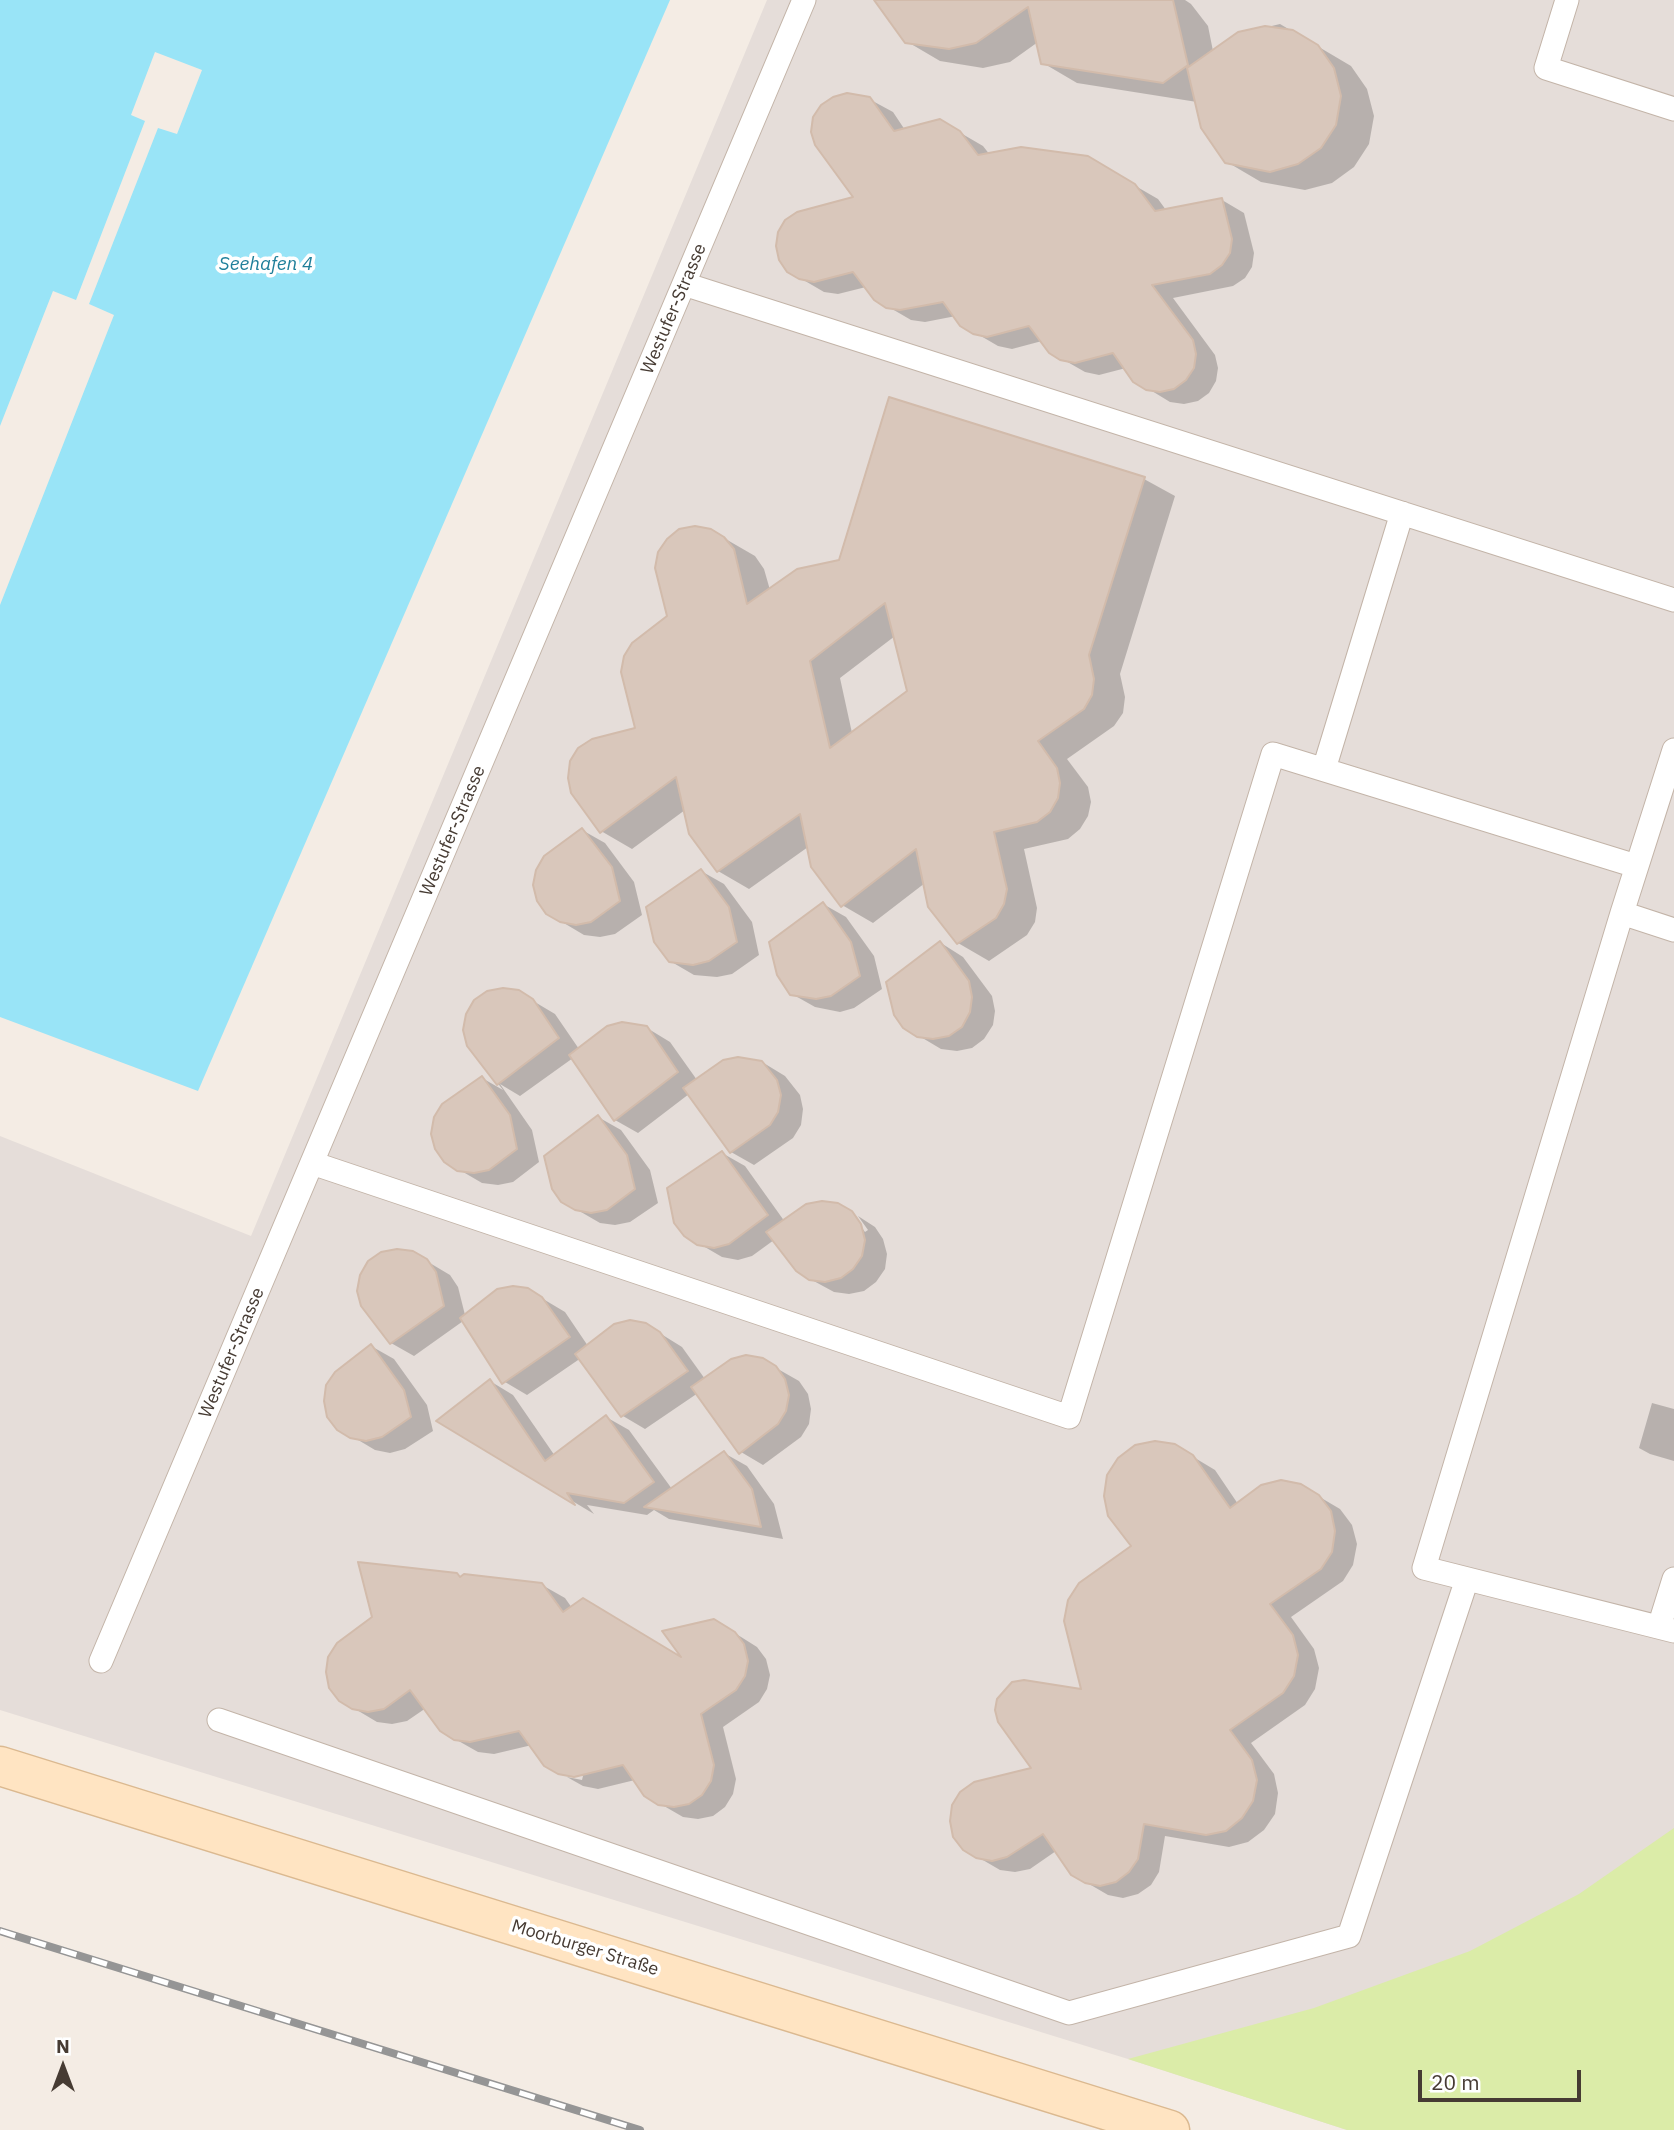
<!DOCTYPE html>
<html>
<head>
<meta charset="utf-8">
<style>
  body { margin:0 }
  #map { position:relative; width:1674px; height:2130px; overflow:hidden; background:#f4ece4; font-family:"IBM Plex Sans",sans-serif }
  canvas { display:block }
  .north { position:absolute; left:28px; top:2032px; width:70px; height:70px; -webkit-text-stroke:5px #fff; paint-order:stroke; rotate:0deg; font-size:19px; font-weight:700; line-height:28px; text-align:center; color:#463b33 }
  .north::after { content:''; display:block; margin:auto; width:24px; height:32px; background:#463b33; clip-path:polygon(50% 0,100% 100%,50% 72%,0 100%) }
  .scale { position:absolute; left:1418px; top:2070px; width:163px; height:32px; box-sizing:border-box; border:4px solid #463b33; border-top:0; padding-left:9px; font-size:21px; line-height:24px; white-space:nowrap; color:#463b33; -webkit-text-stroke:5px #fff; paint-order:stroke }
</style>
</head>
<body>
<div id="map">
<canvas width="1674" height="2130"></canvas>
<div class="north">N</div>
<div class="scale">20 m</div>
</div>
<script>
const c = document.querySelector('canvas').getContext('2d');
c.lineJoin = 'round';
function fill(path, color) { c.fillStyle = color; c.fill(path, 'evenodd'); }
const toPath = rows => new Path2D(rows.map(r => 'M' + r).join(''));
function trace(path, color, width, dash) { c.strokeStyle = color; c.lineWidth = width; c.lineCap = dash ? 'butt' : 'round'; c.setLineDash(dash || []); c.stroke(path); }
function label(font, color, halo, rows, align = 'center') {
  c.font = font + ' "IBM Plex Sans",sans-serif'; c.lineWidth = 7; c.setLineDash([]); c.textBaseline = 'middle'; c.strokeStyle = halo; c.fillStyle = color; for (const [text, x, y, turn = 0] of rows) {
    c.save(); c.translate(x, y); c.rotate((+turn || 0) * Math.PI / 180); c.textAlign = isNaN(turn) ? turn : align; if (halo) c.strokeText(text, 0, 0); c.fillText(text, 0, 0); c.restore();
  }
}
fill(toPath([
  [767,0,1674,0,1674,2130,1347,2130,1128,2059,0,1710,0,1136,251,1236]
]), '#e5ddd9');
fill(toPath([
  [1674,1828,1674,2130,1347,2130,1128,2059,1314,2008,1470,1951,1579,1894]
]), '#dbeca8');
fill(toPath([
  [0,0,670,0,198,1091,0,1017]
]), '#99e4f7');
fill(toPath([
  [155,52,202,70,177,134,158,128,89,304,114,315,0,605,0,426,53,291,76,300,145,121,131,115]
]), '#f4ece4');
fill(toPath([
  [880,0,1185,0,1191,4,1208,26,1213,51,1238,34,1280,24,1351,66,1367,89,1374,116,1369,144,1354,167,1332,183,1305,190,1261,182,1227,162,1197,102,1077,83,1043,63,1038,42,1010,62,983,68,940,61,906,41],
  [869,99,893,112,905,130,940,121,983,146,990,155,1087,158,1158,199,1166,210,1222,200,1244,213,1254,253,1252,267,1245,278,1233,286,1173,298,1215,355,1218,368,1216,381,1209,393,1198,401,1184,404,1170,402,1147,388,1126,368,1099,375,1085,372,1050,352,1042,341,1012,349,998,346,974,332,956,316,925,322,911,320,875,299,866,287,838,294,824,292,788,271,856,198],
  [1144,479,1175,496,1120,674,1125,697,1123,713,1114,726,1067,759,1088,787,1091,802,1088,816,1080,829,1068,839,1024,849,1037,908,1035,922,1027,935,989,961,958,943,925,883,873,923,842,905,808,847,749,889,718,871,685,810,632,849,601,831,637,730,669,617,710,530,755,556,764,569,770,590,840,561],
  [895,636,909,692,852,733,840,678],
  [582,830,605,843,634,882,642,915,615,934,600,937,584,935,547,913],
  [701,871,724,884,752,922,759,955,732,974,717,977,694,975,670,961],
  [823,904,846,917,874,956,882,989,854,1008,840,1012,815,1007,792,994],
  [941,943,963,957,992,996,995,1011,993,1025,984,1039,972,1048,957,1051,941,1049,904,1027],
  [518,992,555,1014,579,1049,647,1028,670,1042,697,1080,762,1062,785,1076,800,1095,803,1109,801,1125,793,1138,754,1165,731,1152,689,1094,638,1133,615,1120,573,1058,520,1096,500,1084,532,1130,539,1162,513,1182,498,1185,482,1183,458,1169,482,1078,503,1090,468,1045],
  [598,1117,621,1130,650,1170,658,1203,630,1222,615,1225,600,1223,562,1201],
  [722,1153,745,1166,785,1222,852,1214,865,1232,868,1230,858,1216,875,1227,883,1239,887,1254,885,1269,876,1282,864,1291,849,1294,834,1292,810,1279,774,1240,752,1256,738,1260,722,1257,698,1243],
  [413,1253,450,1275,458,1287,466,1319,414,1356,391,1343],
  [528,1290,565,1312,588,1346,645,1324,682,1347,705,1379,762,1360,799,1381,808,1394,811,1409,809,1424,801,1437,763,1465,741,1452,698,1393,645,1429,623,1416,581,1358,527,1395,505,1382,478,1343],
  [371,1346,394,1359,427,1405,433,1431,405,1449,390,1453,375,1450,338,1428],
  [490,1381,513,1395,555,1456,606,1417,629,1430,672,1489,724,1453,747,1466,774,1504,783,1539,669,1519,654,1510,647,1515,587,1505,594,1514,439,1421],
  [1652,1403,1674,1409,1674,1461,1650,1454,1639,1448],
  [1175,1446,1215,1470,1238,1504,1301,1486,1340,1509,1352,1525,1357,1544,1353,1565,1343,1581,1291,1617,1314,1649,1319,1668,1315,1689,1305,1705,1251,1743,1274,1774,1278,1793,1275,1814,1264,1830,1248,1842,1229,1847,1165,1836,1159,1872,1151,1885,1138,1894,1123,1898,1108,1895,1072,1874,1056,1851,1030,1869,1015,1872,1000,1870,964,1849,1034,1769,1083,1691,1133,1547],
  [462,1578,542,1585,565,1598,572,1608,686,1662,714,1620,757,1647,766,1659,770,1675,767,1689,759,1702,723,1727,736,1779,733,1794,725,1807,713,1816,698,1819,683,1817,645,1795,635,1780,598,1789,583,1786,567,1777,582,1780,583,1776,564,1773,532,1745,494,1754,478,1752,455,1739,426,1708,407,1721,392,1724,377,1722,340,1700]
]), '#0003');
const building = toPath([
  [874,0,1173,0,1188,65,1163,83,1041,64,1028,7,976,43,949,49,905,43,874,0],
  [1265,26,1293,30,1318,45,1334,68,1341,96,1336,125,1321,148,1298,164,1270,172,1225,163,1201,128,1187,68,1238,32,1265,26],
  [847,93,870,97,894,131,940,119,960,131,978,155,1021,147,1088,156,1135,184,1155,211,1222,198,1232,239,1230,253,1222,265,1210,274,1152,285,1193,340,1196,354,1194,368,1186,380,1174,389,1160,392,1146,390,1133,382,1113,353,1075,363,1060,360,1049,353,1029,326,987,337,973,334,960,326,943,302,900,310,886,308,874,300,853,272,814,282,799,279,787,272,779,260,776,246,778,232,785,220,797,212,853,197,815,145,811,132,813,117,821,105,833,97,847,93],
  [889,397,1145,477,1089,655,1094,679,1092,695,1084,709,1038,741,1057,768,1060,783,1058,798,1050,812,1037,822,994,832,1007,889,1004,904,996,918,957,944,928,907,916,849,841,907,811,867,800,814,717,872,689,834,676,777,600,833,571,793,568,778,570,761,578,748,592,739,635,728,621,672,624,656,632,643,667,616,655,568,658,552,667,539,679,529,695,526,711,529,724,537,734,549,747,604,797,569,839,560,889,397],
  [885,603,907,691,830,748,810,661,885,603],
  [582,828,612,867,620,901,591,922,576,925,560,922,546,914,537,901,533,885,536,870,544,856,582,828],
  [701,869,729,907,737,942,709,961,693,965,669,962,654,942,646,907,701,869],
  [823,902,851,942,860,976,831,996,816,999,790,995,777,975,769,942,823,902],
  [940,941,969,981,972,997,970,1012,962,1027,949,1036,933,1039,917,1037,903,1028,894,1015,886,982,940,941],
  [503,988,519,990,533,999,559,1038,497,1085,467,1046,463,1030,466,1014,474,1000,487,991,503,988],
  [622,1022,647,1026,678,1072,614,1121,569,1055,607,1026,622,1022],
  [738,1057,762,1061,777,1080,781,1095,778,1112,770,1125,730,1153,683,1088,723,1060,738,1057],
  [482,1076,510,1115,517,1149,489,1170,474,1173,457,1171,444,1162,435,1149,431,1134,434,1117,442,1104,482,1076],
  [598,1115,627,1155,635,1189,607,1210,591,1213,575,1210,561,1202,552,1189,544,1156,598,1115],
  [722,1151,768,1215,729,1244,714,1248,697,1245,684,1236,674,1223,667,1188,722,1151],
  [822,1201,838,1203,852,1211,861,1224,865,1240,862,1256,853,1269,841,1278,825,1282,809,1280,796,1271,766,1232,806,1204,822,1201],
  [397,1249,413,1251,427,1259,436,1272,444,1306,390,1344,361,1306,357,1291,360,1275,368,1261,381,1252,397,1249],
  [513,1286,528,1288,542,1297,570,1337,502,1384,460,1318,497,1289,513,1286],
  [630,1320,646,1323,660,1332,688,1371,621,1417,575,1354,614,1324,630,1320],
  [371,1344,404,1390,411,1417,382,1437,366,1441,350,1438,337,1430,327,1417,324,1401,326,1385,335,1372,371,1344],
  [746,1355,763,1358,776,1366,785,1379,789,1395,786,1411,778,1424,739,1454,691,1387,731,1359,746,1355],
  [490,1379,545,1461,606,1415,654,1482,624,1503,567,1493,575,1505,436,1421,490,1379],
  [1155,1441,1175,1444,1193,1455,1230,1508,1261,1485,1281,1480,1301,1484,1319,1495,1331,1511,1335,1531,1332,1552,1321,1569,1270,1604,1293,1635,1298,1655,1294,1676,1283,1693,1230,1730,1252,1760,1257,1780,1253,1801,1242,1818,1226,1831,1206,1835,1144,1824,1138,1859,1129,1872,1116,1882,1100,1886,1085,1883,1071,1875,1043,1834,1007,1857,992,1861,976,1858,963,1850,953,1837,950,1821,952,1805,960,1792,974,1782,1031,1768,998,1722,995,1710,997,1699,1012,1682,1024,1680,1081,1689,1064,1621,1068,1600,1079,1583,1131,1546,1108,1516,1104,1496,1107,1475,1118,1458,1135,1445,1155,1441],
  [724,1451,752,1489,761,1527,644,1507,724,1451],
  [358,1562,457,1573,460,1577,464,1574,542,1583,563,1612,583,1598,681,1657,662,1631,714,1619,735,1632,744,1644,748,1661,745,1676,736,1690,701,1714,714,1765,711,1781,702,1795,689,1804,674,1807,658,1805,644,1796,623,1765,574,1777,558,1774,544,1766,519,1731,470,1742,454,1740,440,1731,410,1690,384,1709,368,1712,352,1709,339,1701,329,1688,326,1672,328,1657,337,1643,372,1617,358,1562]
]);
fill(building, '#d9c7bb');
trace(building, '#d2bbab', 2);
const lane = toPath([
  [1567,0,1546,68,1674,109],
  [684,284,1674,600],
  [1674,750,1622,913,1674,930],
  [1324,769,1402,513],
  [1622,913,1424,1568,1674,1631],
  [312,1163,1069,1417,1273,754,1636,866],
  [1659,1627,1674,1579],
  [101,1661,804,0],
  [219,1720,1069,2013,1349,1936,1467,1579]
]);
const secondary = toPath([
  [0,1766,1170,2130]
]);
trace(lane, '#c3b4a8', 25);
trace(secondary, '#dbb990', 41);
trace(lane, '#fff', 23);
trace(secondary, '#ffe4c2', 38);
const rail = toPath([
  [0,1931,640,2130]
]);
trace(rail, '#959595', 8);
trace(rail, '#fff', 5, [16]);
label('18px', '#463b33', '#fff', [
  ["Westufer-Strasse",674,309,-67],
  ["Westufer-Strasse",453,831,-67],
  ["Westufer-Strasse",232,1353,-67],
  ["Moorburger Straße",585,1948,17]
]);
label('italic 19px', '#1f7f9a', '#fff', [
  ["Seehafen 4",266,265]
]);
</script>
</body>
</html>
